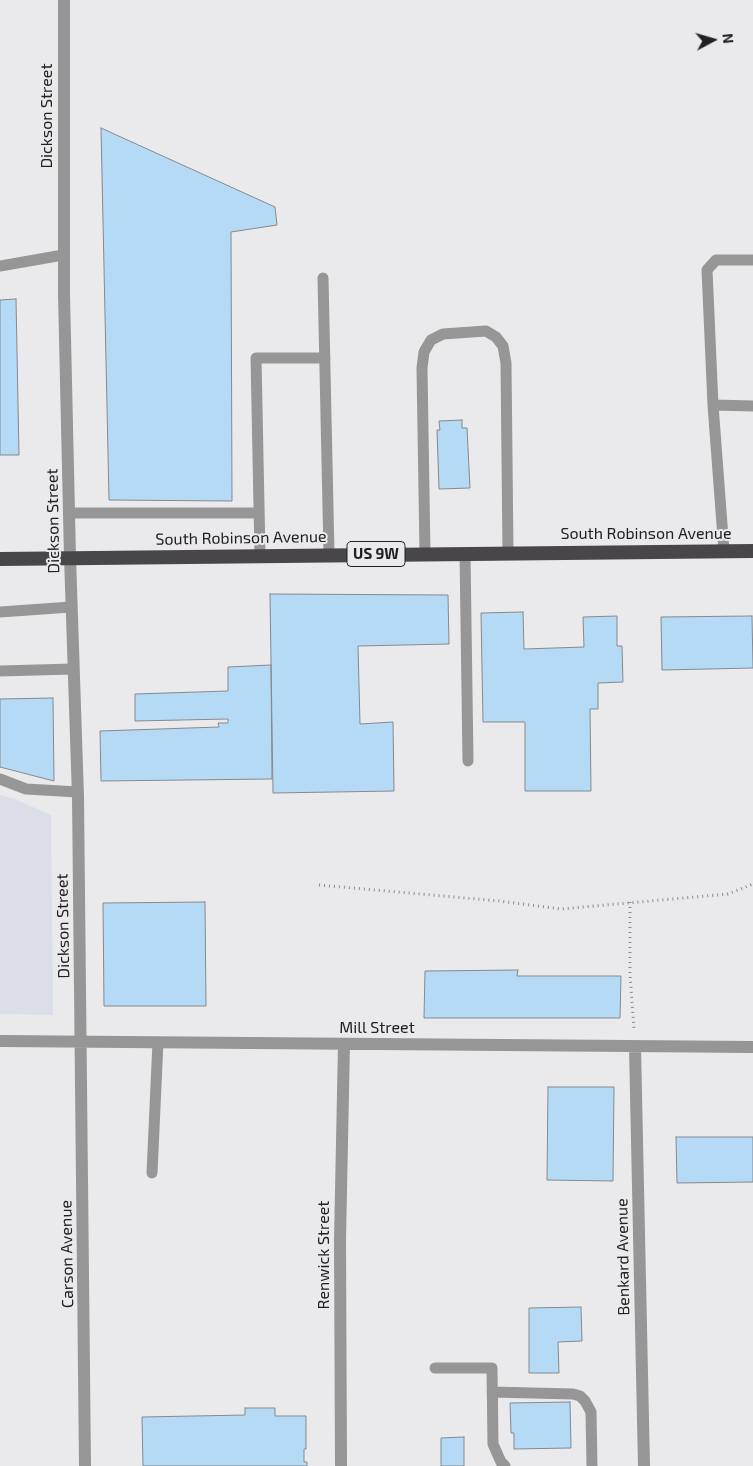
<!DOCTYPE html>
<html>
<head>
<meta charset="utf-8">
<style>
  body { margin:0 }
  #map { position:relative; width:753px; height:1466px; overflow:hidden; background:#eaeaed; font-family:"Exo 2",sans-serif }
  canvas { display:block }
  .north { position:absolute; left:688px; top:15px; width:50px; height:50px; -webkit-text-stroke:4px #eaeaed; paint-order:stroke; rotate:84deg; font-size:14px; font-weight:700; line-height:20px; text-align:center; color:#212122 }
  .north::after { content:''; display:block; margin:auto; width:18px; height:22px; background:#212122; clip-path:polygon(50% 0,100% 100%,50% 72%,0 100%) }
</style>
</head>
<body>
<div id="map">
<canvas width="753" height="1466"></canvas>
<div class="north">N</div>
</div>
<script>
const c = document.querySelector('canvas').getContext('2d');
c.lineJoin = 'round';
function fill(path, color) { c.fillStyle = color; c.fill(path, 'evenodd'); }
const toPath = rows => new Path2D(rows.map(r => 'M' + r).join(''));
function trace(path, color, width, dash) { c.strokeStyle = color; c.lineWidth = width; c.lineCap = dash ? 'butt' : 'round'; c.setLineDash(dash || []); c.stroke(path); }
function label(font, color, halo, rows, align = 'center') {
  c.font = font + ' "Exo 2",sans-serif'; c.lineWidth = 4; c.setLineDash([]); c.textBaseline = 'middle'; c.strokeStyle = halo; c.fillStyle = color; for (const [text, x, y, turn = 0] of rows) {
    c.save(); c.translate(x, y); c.rotate((+turn || 0) * Math.PI / 180); c.textAlign = isNaN(turn) ? turn : align; if (halo) c.strokeText(text, 0, 0); c.fillText(text, 0, 0); c.restore();
  }
}
fill(toPath([
  [0,795,15,799,51,815,53,1015,0,1014]
]), '#dbdee8');
const building = toPath([
  [101,128,275,207,277,225,231,232,232,501,109,500,101,128],
  [16,299,19,455,0,455,0,300,16,299],
  [462,420,462,428,467,428,470,488,439,489,437,430,440,430,439,421,462,420],
  [270,594,448,595,449,644,358,646,360,724,393,722,394,791,273,793,270,594],
  [523,612,524,649,584,647,583,617,617,616,617,646,622,646,623,682,598,683,598,709,590,709,591,791,525,791,525,722,483,722,481,613,523,612],
  [752,616,753,668,662,670,661,617,752,616],
  [271,665,272,779,101,781,100,731,219,727,218,723,228,723,228,719,135,721,135,694,228,691,228,667,271,665],
  [53,698,54,781,0,767,0,699,53,698],
  [205,902,206,1006,104,1006,103,903,205,902],
  [518,970,517,976,621,976,620,1018,424,1018,425,971,518,970],
  [548,1087,614,1087,613,1181,547,1180,548,1087],
  [676,1137,753,1137,753,1182,677,1183,676,1137],
  [581,1307,582,1341,558,1342,559,1373,529,1373,529,1308,581,1307],
  [570,1402,571,1448,514,1449,514,1433,511,1433,510,1403,570,1402],
  [245,1408,275,1408,275,1416,306,1416,306,1449,304,1449,304,1462,307,1462,307,1466,143,1466,142,1417,245,1415,245,1408],
  [464,1437,464,1466,441,1466,441,1438,464,1437]
]);
fill(building, '#b5daf6');
trace(building, '#87898b', 1);
trace(toPath([
  [319,885,499,901,561,909,728,894,753,884],
  [630,902,630,974,634,1029]
]), '#8c8c8f', 3, [1, 4]);
trace(toPath([
  [753,260,716,260,707,270,713,405,753,406],
  [0,266,63,255],
  [323,278,329,554],
  [713,405,724,551],
  [69,513,259,513],
  [465,553,468,761],
  [425,554,422,368,424,352,431,340,443,334,486,331,496,337,503,346,506,363,508,553],
  [260,555,256,358,325,358],
  [0,612,71,607],
  [0,671,73,669],
  [0,779,26,789,78,792],
  [152,1173,158,1042],
  [435,1368,492,1368,493,1444,501,1462,505,1466],
  [492,1392,573,1394,580,1396,585,1401,591,1412,592,1466]
]), '#979697', 11);
trace(toPath([
  [64,0,64,294,70,557,78,797,85,1466],
  [0,1041,753,1047],
  [635,1047,644,1466],
  [341,1466,340,1240,344,1044]
]), '#979697', 12);
trace(toPath([
  [0,559,753,551]
]), '#484648', 14);
for (const [x, y, w] of [
  [376,554,58]
]) { const box = new Path2D(); box.roundRect(x - w / 2, y - 12.5, w, 25, 4); c.fillStyle = '#eaeaed'; c.fill(box); trace(box, '#212122', 1); }
label('bold 15px', '#212122', null, [
  ["US 9W",376,554]
]);
label('16px', '#212122', '#eaeaed', [
  ["Dickson Street",47,116,-90],
  ["Dickson Street",53,521,-91],
  ["South Robinson Avenue",646,534],
  ["South Robinson Avenue",241,538,-1],
  ["Dickson Street",63,926,-91],
  ["Mill Street",377,1028],
  ["Carson Avenue",67,1254,-91],
  ["Renwick Street",324,1255,-90],
  ["Benkard Avenue",623,1257,-91]
]);
</script>
</body>
</html>
